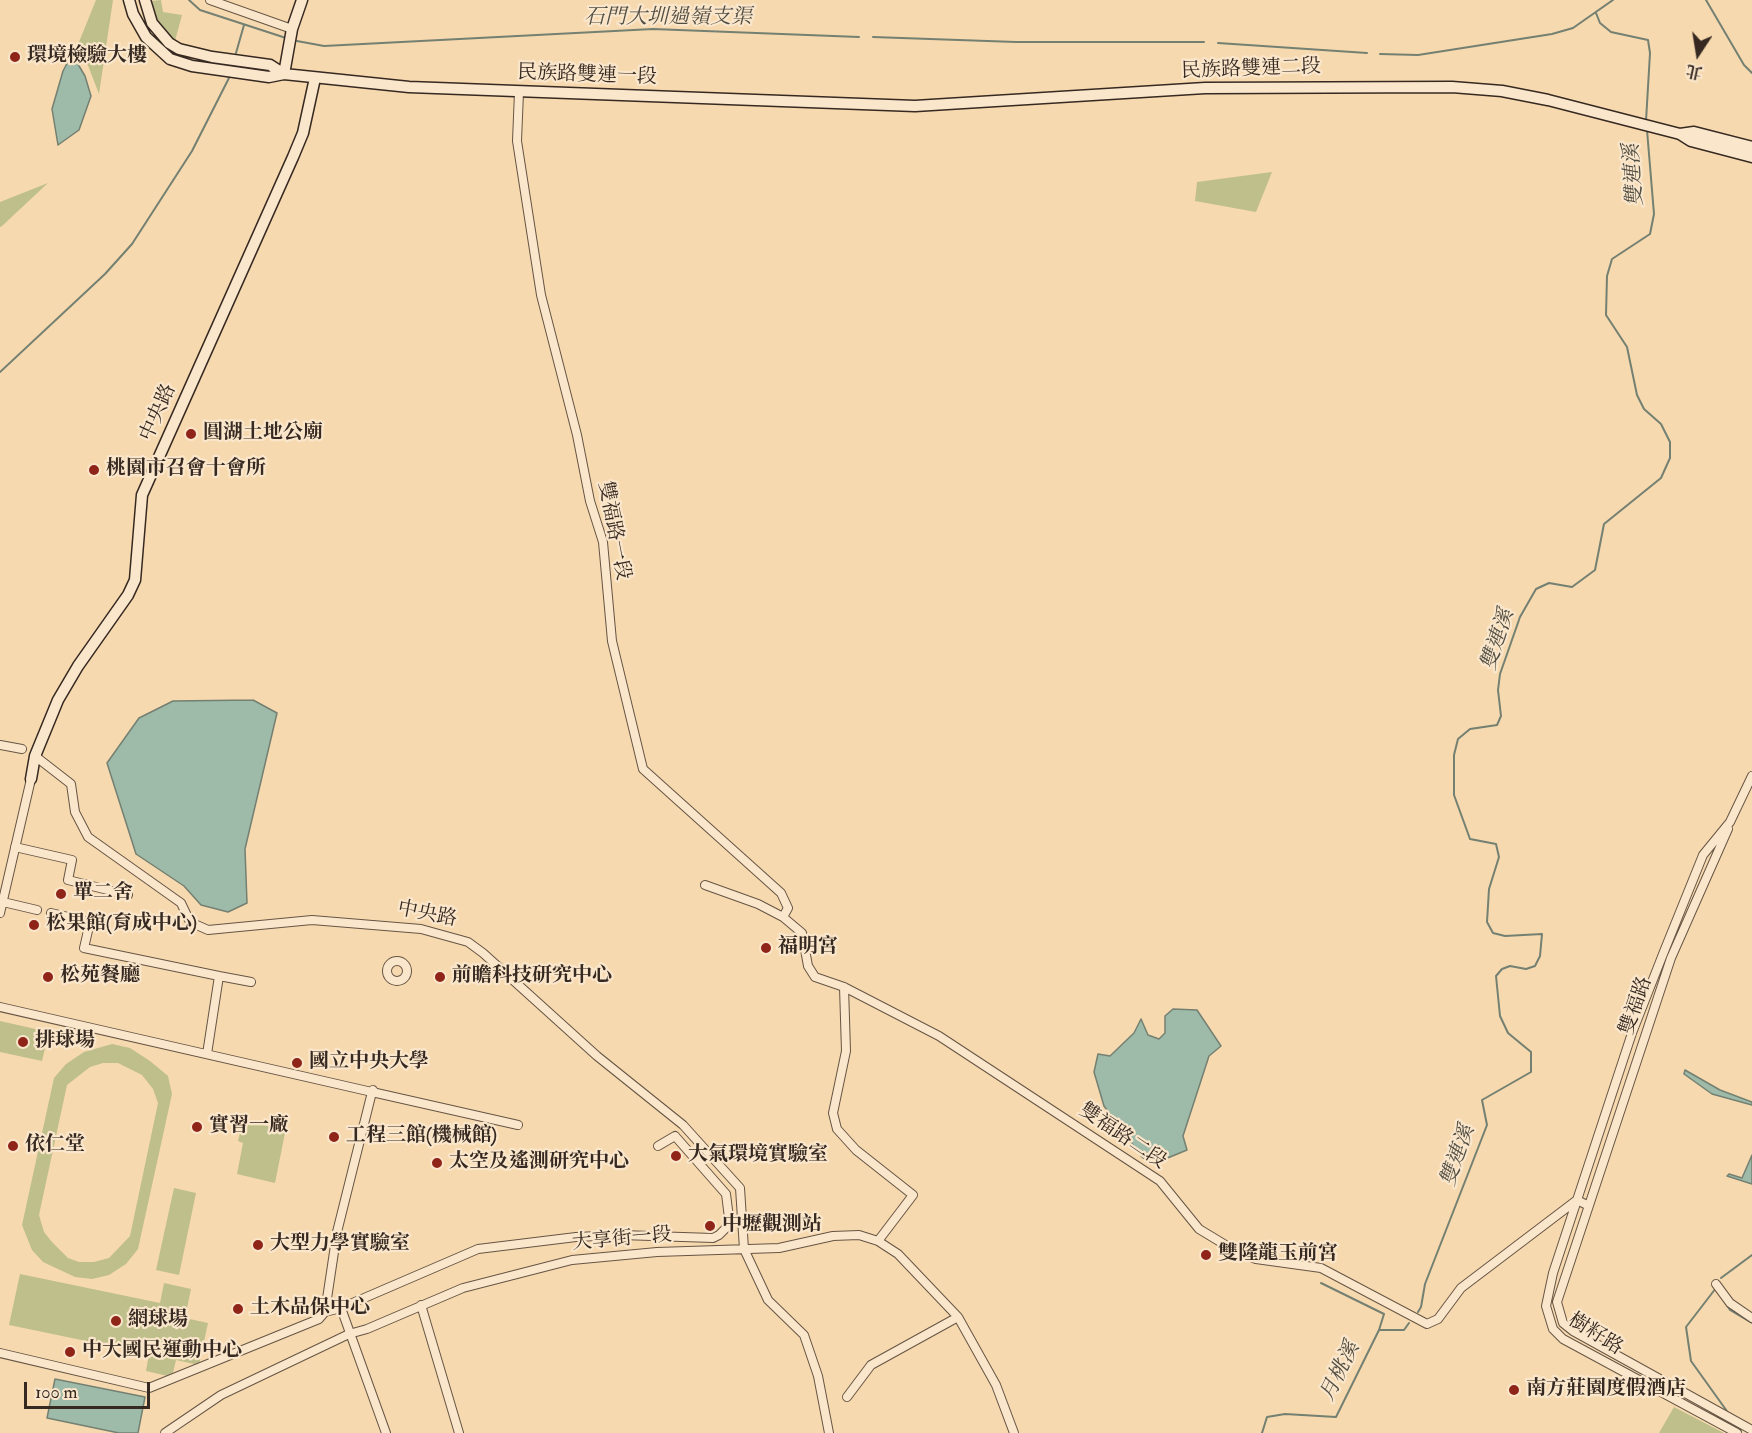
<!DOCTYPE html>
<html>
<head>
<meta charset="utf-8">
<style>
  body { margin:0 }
  #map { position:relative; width:1752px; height:1433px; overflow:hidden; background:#f7d9af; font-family:"IM FELL Double Pica","Noto Serif TC",serif }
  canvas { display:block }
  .north { position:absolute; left:1668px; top:24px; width:60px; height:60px; -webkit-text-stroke:4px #fae6cb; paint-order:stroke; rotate:192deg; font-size:16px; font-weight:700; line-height:24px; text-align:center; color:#362921 }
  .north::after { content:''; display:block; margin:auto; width:21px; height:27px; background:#362921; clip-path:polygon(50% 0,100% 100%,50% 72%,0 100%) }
  .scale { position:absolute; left:24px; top:1382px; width:126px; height:27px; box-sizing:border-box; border:3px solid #362921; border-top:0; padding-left:8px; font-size:18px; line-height:21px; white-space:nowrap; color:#362921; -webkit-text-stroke:4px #fae6cb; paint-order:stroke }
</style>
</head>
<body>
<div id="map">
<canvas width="1752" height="1433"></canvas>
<div class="north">北</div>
<div class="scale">100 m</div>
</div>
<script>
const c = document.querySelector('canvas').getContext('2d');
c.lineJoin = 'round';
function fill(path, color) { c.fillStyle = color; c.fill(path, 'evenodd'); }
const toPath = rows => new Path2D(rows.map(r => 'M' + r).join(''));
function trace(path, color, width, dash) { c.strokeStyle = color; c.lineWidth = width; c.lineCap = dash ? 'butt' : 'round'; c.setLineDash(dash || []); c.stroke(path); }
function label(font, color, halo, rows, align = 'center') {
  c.font = font + ' "IM FELL Double Pica","Noto Serif TC",serif'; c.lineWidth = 4.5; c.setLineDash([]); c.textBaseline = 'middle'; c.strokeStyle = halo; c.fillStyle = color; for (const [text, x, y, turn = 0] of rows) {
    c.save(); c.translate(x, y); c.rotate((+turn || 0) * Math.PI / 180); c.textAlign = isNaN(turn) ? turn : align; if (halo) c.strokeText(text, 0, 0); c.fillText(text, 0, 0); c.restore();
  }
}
fill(toPath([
  [96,0,113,0,99,94,79,42],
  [161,0,163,12,182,15,175,41,158,25,151,1],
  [1272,172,1256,212,1195,201,1197,182],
  [48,183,2,226,0,227,0,202],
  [0,1021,49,1032,42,1061,0,1052],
  [112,1044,130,1048,150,1061,168,1076,172,1094,138,1249,126,1264,109,1275,92,1279,75,1277,43,1262,32,1250,22,1225,54,1078,66,1064,84,1052],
  [103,1063,118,1063,142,1075,153,1089,158,1103,130,1236,109,1258,94,1262,79,1262,68,1258,52,1242,44,1232,39,1215,67,1085,90,1067],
  [244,1116,246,1122,278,1128,278,1131,286,1128,275,1183,237,1174,243,1143,238,1141],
  [174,1188,196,1193,179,1275,156,1270],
  [20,1274,160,1303,164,1283,191,1289,185,1318,208,1323,199,1365,176,1360,172,1377,146,1371,149,1354,9,1325],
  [1674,1407,1724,1433,1659,1433]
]), '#bebf8a');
const water = toPath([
  [72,54,85,76,91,96,79,130,58,145,52,109,63,71,72,54],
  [253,700,277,713,245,849,247,903,228,912,201,905,184,886,136,854,107,763,139,718,173,701,253,700],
  [1173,1009,1197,1010,1221,1046,1209,1056,1183,1136,1187,1150,1153,1164,1142,1157,1104,1106,1094,1072,1098,1054,1110,1056,1134,1033,1141,1019,1148,1035,1159,1039,1165,1033,1165,1016,1173,1009],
  [1685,1070,1720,1090,1752,1102,1752,1105,1712,1094,1684,1074,1685,1070],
  [1752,1155,1752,1184,1727,1176,1729,1174,1742,1178,1752,1155],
  [55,1379,145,1397,138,1433,119,1433,47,1418,55,1379]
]);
fill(water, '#9ebaa8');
trace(water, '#748072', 1.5);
trace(toPath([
  [189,0,200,10,286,38],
  [1706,0,1744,65,1752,73],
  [1596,13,1600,23,1611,32,1648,40,1650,53,1646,121],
  [873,37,1016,42,1204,42],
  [297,41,324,46,653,29,859,37],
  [1218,43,1367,53],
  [236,53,244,25],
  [1380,54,1418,55,1552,34,1573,28,1613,0],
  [0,372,105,274,132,244,192,151,230,76],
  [1721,1278,1752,1255],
  [1716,1288,1686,1327,1691,1361,1729,1414],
  [1724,1301,1730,1310,1752,1323],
  [1418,1312,1421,1307,1425,1284,1487,1125,1482,1100,1531,1072,1531,1052,1508,1033,1500,1016,1496,976,1502,969,1510,966,1526,969,1535,966,1540,956,1542,934,1505,936,1493,933,1487,922,1489,889,1499,857,1496,844,1470,839,1454,795,1454,755,1458,739,1470,729,1497,725,1501,716,1498,690,1500,674,1520,617,1536,589,1549,583,1572,587,1595,570,1604,524,1661,478,1670,458,1670,442,1661,424,1644,409,1637,395,1627,347,1606,315,1607,276,1612,259,1650,234,1654,214,1647,130],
  [1379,1330,1404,1330,1409,1323],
  [1737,1426,1741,1431],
  [1262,1433,1267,1417,1285,1414,1336,1417,1379,1330,1384,1314,1321,1283]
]), '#748072', 2);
const street = toPath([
  [210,0,292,29],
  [519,92,517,141,541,295,577,435,590,501,603,542,612,641,643,769,781,893,788,908,783,917],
  [0,745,22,749],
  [35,756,71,784,75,812,88,837,181,903,190,922,208,930,312,920,421,929,468,942,483,953,597,1056,683,1125,740,1188,744,1249,768,1300,804,1335,818,1376,829,1433],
  [1728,829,1671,958,1557,1302,1563,1323,1573,1331,1752,1430],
  [15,847,72,860,68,880,128,895],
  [705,885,758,904,783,917,802,933,808,966,815,977,844,987,939,1036,1160,1181,1199,1229,1237,1252,1256,1259,1321,1268,1427,1324,1438,1319,1461,1288,1577,1200,1587,1205],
  [3,902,37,910],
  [0,913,31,779],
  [51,913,90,922,84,948,219,976],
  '387 971a10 10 0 1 1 20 0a10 10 0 1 1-20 0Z',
  [844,987,846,1051,833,1113,837,1129,856,1150,913,1195,878,1241],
  [0,1007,372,1092,337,1232,325,1312,319,1319,149,1388,0,1353],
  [207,1054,219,976,251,982],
  [373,1090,372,1092,518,1125],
  [1716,1284,1730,1303,1752,1318],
  [421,1305,459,1433],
  [341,1308,386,1433],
  [325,1312,341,1308,478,1249,576,1237,621,1235,713,1238,719,1235,726,1228,729,1218,726,1194,675,1136,658,1146],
  [847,1397,871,1365,958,1317],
  [165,1433,221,1395,349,1334,367,1329,463,1288,572,1260,657,1252,779,1248,833,1236,859,1235,878,1241,898,1254,958,1317,996,1385,1014,1433],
  [1737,1433,1563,1339,1553,1329,1546,1306,1553,1273,1632,1033,1663,954,1703,855,1730,822,1752,776]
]);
const secondary = toPath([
  [129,0,133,14,146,37,170,59,192,66,269,77,284,74,409,87,915,106,1205,88,1452,87,1502,91,1548,100,1680,134,1691,141,1752,157],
  [145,0,152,23,169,43,179,49,212,57,270,65,284,74],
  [284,74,292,29,302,0],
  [1680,134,1694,132,1752,147],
  [31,779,35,756,58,700,78,666,128,595,135,580,142,495,293,157,303,133,315,78]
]);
trace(street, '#654', 10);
trace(secondary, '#362921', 13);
trace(street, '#fae6cb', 8);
trace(secondary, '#fae6cb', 10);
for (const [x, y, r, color] of [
  [15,57,6,"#8f2418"],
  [191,434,6,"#8f2418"],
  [94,470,6,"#8f2418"],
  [61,894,6,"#8f2418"],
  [34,925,6,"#8f2418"],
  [766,948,6,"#8f2418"],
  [48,977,6,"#8f2418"],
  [440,977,6,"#8f2418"],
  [23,1042,6,"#8f2418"],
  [297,1063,6,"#8f2418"],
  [197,1127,6,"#8f2418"],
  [334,1137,6,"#8f2418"],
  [13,1146,6,"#8f2418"],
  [676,1156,6,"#8f2418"],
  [437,1163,6,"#8f2418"],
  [710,1226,6,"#8f2418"],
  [258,1245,6,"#8f2418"],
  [1206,1255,6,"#8f2418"],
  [238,1309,6,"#8f2418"],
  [116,1321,6,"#8f2418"],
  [70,1352,6,"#8f2418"],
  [1514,1390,6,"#8f2418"]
]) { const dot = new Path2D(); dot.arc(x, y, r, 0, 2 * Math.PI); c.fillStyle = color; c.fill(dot); trace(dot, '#fae6cb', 2); }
label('bold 20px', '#362921', '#fae6cb', [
  ["環境檢驗大樓",27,57],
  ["圓湖土地公廟",203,434],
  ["桃園市召會十會所",106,470],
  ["單二舍",73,894],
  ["松果館(育成中心)",46,925],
  ["福明宮",778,948],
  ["松苑餐廳",60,977],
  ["前瞻科技研究中心",452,977],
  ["排球場",35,1042],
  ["國立中央大學",309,1063],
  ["實習一廠",209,1127],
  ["工程三館(機械館)",346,1137],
  ["依仁堂",25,1146],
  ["大氣環境實驗室",688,1156],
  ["太空及遙測研究中心",449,1163],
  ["中壢觀測站",722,1226],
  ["大型力學實驗室",270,1245],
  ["雙隆龍玉前宮",1218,1255],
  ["土木品保中心",250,1309],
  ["網球場",128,1321],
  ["中大國民運動中心",82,1352],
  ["南方莊園度假酒店",1526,1390]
], 'left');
label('20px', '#362921', '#fae6cb', [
  ["民族路雙連二段",1251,70,-2],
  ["民族路雙連一段",587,76,2],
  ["中央路",159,413,-66],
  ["雙福路一段",613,531,79],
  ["中央路",427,915,11],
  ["雙福路",1637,1006,-71],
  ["雙福路二段",1122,1137,34],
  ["大享街一段",622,1240,-5],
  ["樹籽路",1595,1335,32]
]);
label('italic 21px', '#504d43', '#fae6cb', [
  ["石門大圳過嶺支渠",668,18],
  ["雙連溪",1635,175,-94],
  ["雙連溪",1499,640,-72],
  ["雙連溪",1459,1156,-71],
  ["月桃溪",1341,1372,-64]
]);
</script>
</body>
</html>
